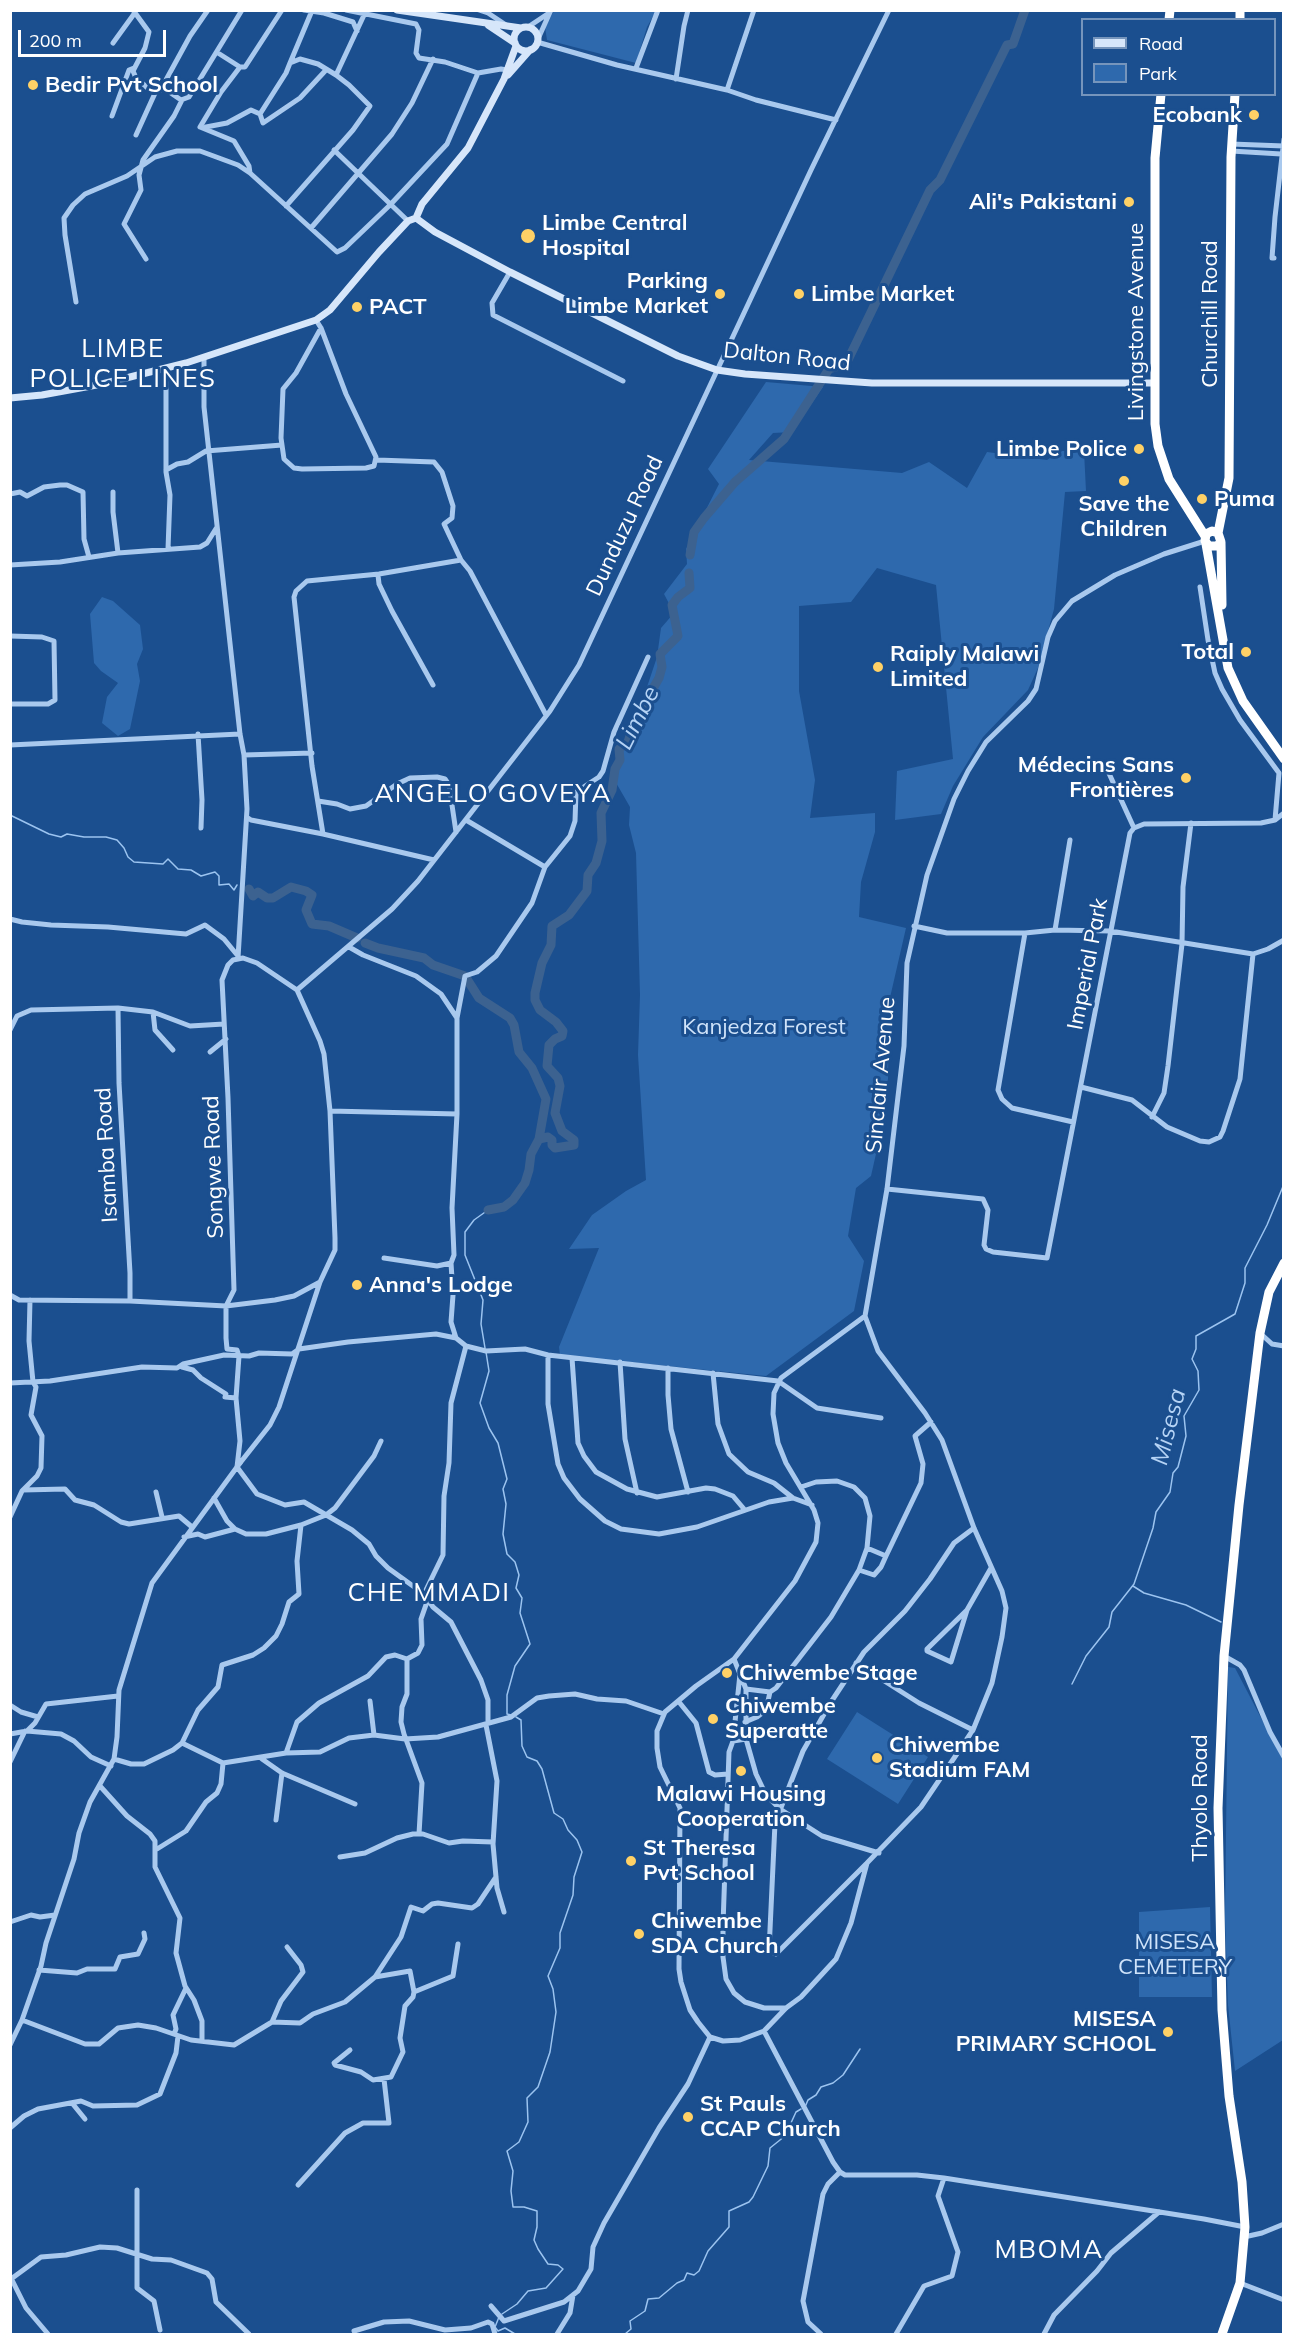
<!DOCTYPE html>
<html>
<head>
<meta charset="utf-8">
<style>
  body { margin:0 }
  #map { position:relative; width:1294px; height:2345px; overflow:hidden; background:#1b4f8f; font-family:Mulish,sans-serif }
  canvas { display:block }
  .frame { position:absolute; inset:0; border:12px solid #fff; pointer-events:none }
  .legend { position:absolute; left:1081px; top:18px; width:195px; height:78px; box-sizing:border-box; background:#1b4f8f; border:2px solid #7695bc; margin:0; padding:8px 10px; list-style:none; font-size:18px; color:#fff }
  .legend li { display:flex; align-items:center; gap:12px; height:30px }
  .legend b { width:30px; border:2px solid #7695bc }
  .scale { position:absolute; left:18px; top:30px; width:148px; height:27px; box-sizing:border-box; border:3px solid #fff; border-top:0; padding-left:8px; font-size:18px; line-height:21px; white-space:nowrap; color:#fff; -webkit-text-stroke:4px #1b4f8f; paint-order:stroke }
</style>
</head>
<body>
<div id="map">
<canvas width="1294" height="2345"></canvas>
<div class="frame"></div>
<ul class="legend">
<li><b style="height:8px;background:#d6e6fa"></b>Road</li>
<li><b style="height:16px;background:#2e69ad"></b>Park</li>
</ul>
<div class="scale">200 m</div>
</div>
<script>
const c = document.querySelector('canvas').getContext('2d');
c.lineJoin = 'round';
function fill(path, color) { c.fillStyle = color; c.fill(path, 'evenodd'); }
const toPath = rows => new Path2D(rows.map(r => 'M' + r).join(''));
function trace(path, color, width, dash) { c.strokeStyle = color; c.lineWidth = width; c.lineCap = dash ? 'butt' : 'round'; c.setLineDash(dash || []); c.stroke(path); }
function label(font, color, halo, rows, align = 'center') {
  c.font = font + ' Mulish,sans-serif'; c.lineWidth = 6; c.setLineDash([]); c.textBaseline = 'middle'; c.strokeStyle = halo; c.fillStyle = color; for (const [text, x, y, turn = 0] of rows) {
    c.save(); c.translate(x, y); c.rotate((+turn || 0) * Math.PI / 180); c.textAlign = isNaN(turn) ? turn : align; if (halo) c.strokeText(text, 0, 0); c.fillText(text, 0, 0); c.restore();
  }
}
fill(toPath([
  [554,11,656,11,647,27,636,63,547,40,545,27],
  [766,382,823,387,792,432,773,433,749,460,902,473,929,462,967,488,987,452,1047,460,1060,451,1084,451,1086,491,1065,492,1054,609,1038,668,1028,690,983,737,953,786,941,814,895,820,897,771,953,759,936,585,877,568,851,602,799,606,799,691,815,780,810,818,875,813,875,832,861,882,859,917,906,928,889,1002,888,1079,880,1108,880,1136,871,1176,856,1188,848,1236,864,1261,854,1311,766,1376,560,1355,559,1347,599,1248,569,1249,592,1215,626,1191,646,1180,638,1055,640,995,636,853,629,825,630,807,611,774,648,684,657,657,661,628,674,613,664,594,687,564,686,549,719,484,708,469],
  [102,597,113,601,140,625,143,649,137,664,140,681,130,729,118,736,102,723,107,697,118,683,101,671,94,663,90,614],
  [1228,1667,1235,1668,1284,1762,1283,2040,1235,2071,1228,2005,1225,1919],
  [857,1712,928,1757,898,1804,827,1759],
  [1210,1907,1212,1997,1139,1997,1139,1912]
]), '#2e69ad');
trace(toPath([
  [10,815,49,834,61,837,67,834,84,837,106,837,117,840,124,848,128,857,134,862,163,864,168,859,178,869,191,870,201,876,215,872,219,876,219,885,229,884,234,890,237,885],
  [485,1348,481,1324,483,1300,465,1255,465,1232,474,1220,488,1210],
  [486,1352,489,1371,480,1403,489,1428,498,1443,507,1479,503,1489,506,1504,503,1534,507,1554,515,1562,519,1575,516,1588,522,1598,520,1613,530,1644,515,1666,507,1695,507,1714,511,1715],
  [1133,1586,1144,1593,1186,1605,1221,1622],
  [1072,1684,1086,1656,1109,1627,1112,1612,1134,1584,1153,1528,1156,1512,1170,1492,1173,1473,1178,1467,1186,1436,1184,1416,1199,1390,1198,1371,1192,1359,1196,1349,1196,1336,1235,1314,1245,1283,1245,1268,1267,1225,1284,1184],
  [805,2107,808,2100,816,2095,821,2087,833,2083,843,2075,860,2049],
  [502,2314,517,2304,528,2291,546,2288,563,2269,558,2265,548,2264,538,2249,534,2240,537,2227,537,2211,524,2207,513,2207,511,2191,513,2171,507,2151,519,2142,528,2122,527,2098,538,2087,550,2052,556,2012,553,1989,548,1976,560,1948,560,1933,573,1895,574,1877,582,1852,577,1840,568,1830,563,1819,554,1813,542,1769,537,1761,527,1757,522,1746,521,1720,516,1717],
  [499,2317,495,2327,498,2331,505,2328,515,2334],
  [625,2334,631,2329,630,2321,645,2311,648,2299,659,2298,677,2283,684,2280,687,2273,694,2275,699,2271,708,2251,729,2227,729,2211,749,2202,753,2197,768,2166,770,2148,785,2136,796,2112,801,2109]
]), '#9cc4f0', 1.5);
trace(toPath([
  [690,555,694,532,704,518,735,482,784,439,829,369,846,364,930,190,940,180,1007,45,1013,44,1025,10],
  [249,889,253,896,258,892,267,898,273,898,291,887,306,891,312,895,306,910,312,924,329,926,357,938],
  [365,943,378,948,424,958,433,965,465,976,479,998,510,1018,514,1025,519,1052,532,1068,546,1099,539,1139],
  [488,1210,504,1207,513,1200,525,1183,529,1170,531,1154,539,1139,548,1137,552,1140,552,1145,555,1148,574,1145,574,1140,562,1131,555,1113,560,1086,558,1078,547,1066,549,1045,555,1039,562,1036,563,1031,556,1022,540,1010,535,1000,535,993,542,963,551,945,552,926,569,915,587,891,588,875,596,863,602,841,601,813,612,790,615,769,620,760,619,749,628,742,636,718,659,678,662,667,660,654,678,636,672,605,678,597,690,588,689,573]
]), '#3c6290', 9);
trace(toPath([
  [133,10,149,32,145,48,133,71,136,78,150,90,153,92,165,89,181,100,189,97,242,10],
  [304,10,324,13,353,22,357,31],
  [346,10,416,24,419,30,416,53,419,58,445,62,478,73,501,69,507,70],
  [479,10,488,13,506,25],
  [528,27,549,13],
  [538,39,551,10],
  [537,42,617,65,727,90,756,100,836,120],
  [113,43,134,14],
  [218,53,240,67,245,67,282,10],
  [290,63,311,13],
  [240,67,221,92,200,127,234,141,249,166,250,173,337,252,345,248,390,205,447,144,478,73],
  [636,68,658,10],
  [336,75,365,13],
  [676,79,684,26,688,10],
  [161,89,190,36,208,10],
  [727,90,754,10],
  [260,114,286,73,290,63,300,59,318,64,336,75,349,85,370,106,353,130,286,206],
  [260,114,263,123,300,98,326,70],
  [112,116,129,70,134,68],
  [206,127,227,123,251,110,260,114],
  [136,135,156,91],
  [1231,144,1284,146],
  [334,150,408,221],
  [1231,151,1281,154],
  [311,228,392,134,412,103,433,59],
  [1274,258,1272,258,1275,217,1284,139],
  [146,259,124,224,141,190,139,175,143,160,174,116,182,100],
  [510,272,492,303,493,315,623,381],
  [76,302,65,235,64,218,73,205,85,194,127,176,155,157,177,151,200,151,238,165,250,173],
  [316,320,321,328,346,394,376,457,374,466,366,468,302,469,294,468,284,459,281,438,283,389,296,373,321,328],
  [204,357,204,407,240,734,244,755,247,809,238,958],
  [166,368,166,472,170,495,168,549],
  [377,460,434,462,442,472,453,506,452,518,444,524,461,560],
  [166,470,177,464,188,462,206,451,282,445],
  [113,492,113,512,118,553],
  [10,494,20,492,27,496,44,487,60,485,67,485,83,492,84,539,89,557],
  [10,565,60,562,118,553,200,547,207,543,217,527],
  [378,575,379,584,392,611,433,685],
  [1200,587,1208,640,1215,673,1222,689,1240,720,1279,773,1275,820],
  [10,636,42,637,54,641,55,700,48,704,10,704],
  [198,734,202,800,201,828],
  [10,745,240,734],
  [244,755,312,753],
  [1107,769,1134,828],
  [318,801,337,804,350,809,366,806,397,784,410,778,437,777,445,779,449,785,456,832],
  [248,818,251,820,323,834,434,860],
  [466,820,545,867],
  [323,834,312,766,294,597,296,591,307,581,379,574,461,560,470,571,546,715],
  [10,919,22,922,51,925,108,927,186,934,205,925,224,939,238,956],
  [914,926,947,933,1025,933,1055,930,1110,931,1253,954,1268,949,1284,940],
  [1055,930,1070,840],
  [1025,933,998,1090,1002,1099,1012,1108,1073,1122],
  [349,947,363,955,416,976,441,994,457,1018,457,1114,452,1208,454,1255,451,1263,453,1295,451,1322,456,1338],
  [297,990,392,909,418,881,550,711,579,665,811,170,889,10],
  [118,1008,119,1083,130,1273,130,1301],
  [153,1012,155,1030,173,1050],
  [457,1018,465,976,477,972,496,956,532,903,545,867,570,836,575,821,576,792,599,777,603,771,614,732,648,657],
  [10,1030,17,1016,31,1010,118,1008,153,1012,190,1026,224,1024],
  [210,1052,226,1039],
  [1081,1087,1132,1100,1167,1127,1200,1141,1209,1142,1220,1137,1223,1131,1240,1079,1253,954],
  [330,1111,457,1114],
  [1152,1117,1164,1093,1168,1066,1182,944,1183,887,1191,823],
  [887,1189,983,1199,988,1210,984,1245,986,1249,993,1252,1047,1258,1130,833,1134,828,1144,824,1261,823,1275,820,1284,813],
  [384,1258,437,1266,451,1263],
  [10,1295,19,1300,130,1301,226,1306,275,1300,294,1296,320,1282],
  [865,1316,878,1351,925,1413,942,1440,974,1528,1002,1591,1006,1608,1002,1637,992,1683,973,1730,921,1807,867,1863,851,1923,836,1959,801,1997,786,2008,764,2031,740,2040,723,2041,710,2037,698,2022,690,2010,681,1982,679,1969,680,1808,660,1767,657,1748,657,1731,665,1712,696,1686,734,1659,795,1581,816,1542,818,1523,814,1510,786,1463,778,1443,773,1414,774,1393,781,1378,865,1316,887,1189,904,1046,907,963,927,875,954,799,968,771,986,742,1028,701,1036,689,1048,637,1055,621,1072,601,1115,575,1164,554,1205,541],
  [1261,1334,1272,1344,1284,1346],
  [548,1355,548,1404,558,1464,564,1478,580,1499,605,1521,621,1529,659,1534,697,1527,769,1502,793,1498,812,1505],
  [572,1358,578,1443,584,1456,596,1472,627,1489,657,1497,706,1488,715,1489,733,1496,744,1509],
  [620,1362,625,1439,637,1493],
  [182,1367,193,1370,201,1378,226,1394,225,1397,236,1398],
  [668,1368,668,1395,671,1429,688,1492],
  [713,1373,718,1424,729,1454,748,1472,774,1483,793,1498],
  [10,1383,50,1381,142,1367,177,1368,183,1364,224,1355,249,1356,259,1353,292,1354,299,1349,348,1342,436,1334,456,1338,466,1346,486,1351,525,1349,548,1355,778,1381,817,1408,881,1418],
  [240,1463,270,1425,279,1407,320,1282,335,1250,335,1238,330,1111,324,1054,320,1041,297,990,257,963,243,958,233,960,228,965,222,980,228,1098,234,1290,226,1306,226,1338,227,1349,237,1350,239,1356,236,1398,240,1441,237,1467,257,1494,285,1505,304,1502,352,1530,369,1544,376,1556,388,1568,424,1594,433,1607,451,1622,481,1680,488,1700,488,1723],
  [23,1490,65,1489,75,1500,94,1505,121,1522,129,1524,179,1516,192,1527],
  [156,1492,162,1517],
  [214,1498,227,1521,235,1529,246,1534,266,1534,301,1525,326,1515,335,1508,374,1456,381,1441],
  [10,1517,22,1491,37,1476,41,1468,42,1436,31,1415,36,1387,33,1382,29,1341,30,1300],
  [184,1537,198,1534,205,1537,235,1529],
  [886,1556,921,1483,923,1464,915,1436,931,1422],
  [859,1570,874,1575,881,1567,886,1556,867,1548],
  [424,1594,443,1555,444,1496,449,1463,451,1403,466,1346],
  [967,1610,951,1662,927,1651,927,1649,967,1610,991,1568],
  [1224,1656,1240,1665,1244,1670,1270,1732,1284,1757],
  [407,1659,407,1694,402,1707,401,1722,404,1734,422,1783,419,1834],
  [734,1659,746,1689,746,1739,756,1774,766,1795,780,1809,822,1836,879,1853],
  [856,1663,919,1703,973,1730],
  [746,1689,770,1692,776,1688,831,1617,859,1570,867,1548,870,1516,865,1498,854,1487,837,1481,816,1482,801,1487],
  [370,1701,374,1735],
  [679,1702,696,1723,709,1772,715,1775,728,1774],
  [10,1705,21,1712,38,1717],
  [745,1722,757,1717,766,1710,770,1692],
  [486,1725,497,1781,493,1844,497,1888,504,1912],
  [27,1731,35,1723,46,1704,118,1696],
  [10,1734,27,1731,61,1734,74,1741,91,1757,111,1766],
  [746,1739,733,1741,729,1752,723,1925,723,1957,726,1979,734,1993,745,2002,764,2008,786,2008],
  [733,1741,740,1674],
  [182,1743,223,1763,286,1753,320,1752,349,1738,374,1735,405,1739,438,1737,511,1717,537,1698,549,1696,575,1694,597,1699,626,1701,664,1714],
  [286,1753,297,1722,319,1703,368,1676,386,1657,395,1655,407,1659,418,1653,422,1645,421,1619,428,1599],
  [114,1759,131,1764,144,1764,173,1750,182,1743,198,1710,218,1687,222,1665,253,1655,264,1648,276,1636,282,1624,289,1602,299,1594,297,1561,301,1525],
  [262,1759,282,1773,355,1804],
  [10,1762,25,1731],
  [100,1786,127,1816,150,1834,155,1841,155,1867,180,1918,176,1953,185,1986,194,2000,202,2021,202,2041],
  [276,1820,282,1773],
  [157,1849,186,1831,206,1802,217,1793,221,1784,223,1763],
  [340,1857,365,1853,397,1838,413,1834,423,1834,449,1843,463,1841,493,1842],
  [866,1864,776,1954,769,1951,775,1823,803,1751,831,1702,864,1652,905,1611,930,1579,954,1543,974,1528],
  [10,1922,31,1915,40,1917,55,1915],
  [39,1970,77,1973,87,1969,115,1969,120,1957,138,1954,145,1939,144,1933],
  [375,1977,410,1971,414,1992],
  [22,2020,85,2044,99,2044,118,2028,138,2025,156,2028,191,2040,234,2045,272,2022,281,2001,303,1972,301,1965,287,1947],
  [272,2022,300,2023,313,2014,345,2002,375,1977,401,1937,411,1907,423,1911,432,1904,438,1903,472,1908,478,1904,496,1877],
  [764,2031,833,2162,840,2172,845,2175,917,2175,944,2178,1204,2219,1245,2227],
  [174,2034,176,2029,173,2015,186,1988],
  [10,2045,22,2020,41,1966,46,1943,74,1859,79,1833,90,1802,114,1759,117,1737,119,1690,152,1583,237,1467],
  [350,2050,334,2063,335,2065,361,2072,373,2080,391,2077,403,2052,400,2038,405,2006,413,1997,414,1992,453,1976,458,1944],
  [72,2103,85,2119],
  [10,2128,24,2116,38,2109,81,2101,93,2106,137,2105,160,2094,176,2053,178,2036],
  [298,2185,345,2133,363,2123,389,2123,384,2079],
  [137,2190,137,2288,154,2301,160,2330],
  [1244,2237,1262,2233,1284,2224],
  [10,2276,26,2308,48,2334],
  [11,2279,41,2257,66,2255,100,2247,117,2248,152,2259,171,2260,207,2273,212,2279,216,2302,249,2334],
  [1240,2283,1284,2300],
  [491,2306,504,2321,564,2302,578,2291,591,2269,593,2247,604,2223,659,2128,688,2084,710,2037],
  [354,2331,384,2322,409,2321,445,2330,471,2328,488,2322,492,2324,495,2334],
  [557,2334,570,2313,573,2295],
  [821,2334,808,2322,803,2301,823,2194,828,2184,840,2172],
  [896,2334,924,2286,952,2276,958,2252,938,2196,944,2178],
  [1044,2334,1054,2315,1097,2271,1111,2253,1159,2212]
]), '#a9c9ee', 5);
trace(toPath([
  [397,10,521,28],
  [488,25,515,43],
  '514 39a12 12 0 1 1 24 0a12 12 0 1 1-24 0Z',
  [508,75,530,50],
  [416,218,435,232,510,272,678,356,717,370,745,374,872,383,1155,383],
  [416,218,422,204,468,148,504,79,516,46],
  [10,398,42,395,102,384,186,363,316,320,330,310,379,252,408,221,416,218]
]), '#d6e6fa', 7);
trace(toPath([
  [1240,10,1240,20],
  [1169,20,1170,10],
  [1161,94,1155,158,1155,424,1158,446,1169,479,1205,536],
  [1218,533,1212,531,1206,534,1205,541,1209,546,1217,546,1221,542,1218,533,1229,478,1231,157,1235,94],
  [1221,542,1222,605],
  [1206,544,1228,668,1243,701,1284,759],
  [1222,2334,1240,2283,1245,2227,1242,2182,1229,2096,1222,2010,1218,1808,1224,1656,1239,1505,1260,1333,1269,1292,1284,1263]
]), '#fff', 9);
trace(toPath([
  [237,1467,240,1463]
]), '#a9c9ee', 5);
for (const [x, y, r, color] of [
  [33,85,6,"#ffd166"],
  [1254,115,6,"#ffd166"],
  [1129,202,6,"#ffd166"],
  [528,236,8,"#ffd166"],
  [720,294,6,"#ffd166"],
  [799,294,6,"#ffd166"],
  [357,307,6,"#ffd166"],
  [1139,449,6,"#ffd166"],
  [1124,481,6,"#ffd166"],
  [1202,499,6,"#ffd166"],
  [1246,652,6,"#ffd166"],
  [878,667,6,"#ffd166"],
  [1186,778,6,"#ffd166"],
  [357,1285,6,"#ffd166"],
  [727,1673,6,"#ffd166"],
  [713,1719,6,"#ffd166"],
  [877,1758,6,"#ffd166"],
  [741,1771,6,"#ffd166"],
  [631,1861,6,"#ffd166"],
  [639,1934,6,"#ffd166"],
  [1168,2032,6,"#ffd166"],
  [688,2117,6,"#ffd166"]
]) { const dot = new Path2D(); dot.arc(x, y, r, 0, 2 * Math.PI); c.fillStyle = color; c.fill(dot); trace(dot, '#1b4f8f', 2); }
label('bold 22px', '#fff', '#1b4f8f', [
  ["Bedir Pvt School",45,85],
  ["Ecobank",1242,115,"right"],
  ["Ali's Pakistani",1117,202,"right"],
  ["Limbe Central",542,223],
  ["Hospital",542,248],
  ["Parking",708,281,"right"],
  ["Limbe Market",708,306,"right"],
  ["Limbe Market",811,294],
  ["PACT",369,307],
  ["Limbe Police",1127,449,"right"],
  ["Puma",1214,499],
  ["Save the",1124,504,"center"],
  ["Children",1124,529,"center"],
  ["Total",1234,652,"right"],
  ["Raiply Malawi",890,654],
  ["Limited",890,679],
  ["Médecins Sans",1174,765,"right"],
  ["Frontières",1174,790,"right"],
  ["Anna's Lodge",369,1285],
  ["Chiwembe Stage",739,1673],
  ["Chiwembe",725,1706],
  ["Superatte",725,1731],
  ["Chiwembe",889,1745],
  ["Stadium FAM",889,1770],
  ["Malawi Housing",741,1794,"center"],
  ["Cooperation",741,1819,"center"],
  ["St Theresa",643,1848],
  ["Pvt School",643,1873],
  ["Chiwembe",651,1921],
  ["SDA Church",651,1946],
  ["MISESA",1156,2019,"right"],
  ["PRIMARY SCHOOL",1156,2044,"right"],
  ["St Pauls",700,2104],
  ["CCAP Church",700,2129]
], 'left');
label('22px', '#fff', '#1b4f8f', [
  ["Churchill Road",1210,314,-90],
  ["Livingstone Avenue",1136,322,-90],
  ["Dalton Road",787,357,6],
  ["Dunduzu Road",625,526,-65],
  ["Imperial Park",1088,964,-79],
  ["Sinclair Avenue",881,1075,-85],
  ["Isamba Road",107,1155,-93],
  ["Songwe Road",214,1167,-92],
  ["Thyolo Road",1200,1798,-90]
]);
label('22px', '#cfe3fa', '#1b4f8f', [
  ["Kanjedza Forest",764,1027],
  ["MISESA",1175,1942],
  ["CEMETERY",1175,1967]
]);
label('italic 24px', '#b5d3f5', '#1b4f8f', [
  ["Limbe",638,718,-63],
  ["Misesa",1169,1427,-76]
]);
c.letterSpacing = '1.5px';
label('26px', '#fff', '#1b4f8f', [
  ["LIMBE",123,349],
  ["POLICE LINES",123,379],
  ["ANGELO GOVEYA",493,794],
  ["CHE MMADI",429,1593],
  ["MBOMA",1049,2250]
]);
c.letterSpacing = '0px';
</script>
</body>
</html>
